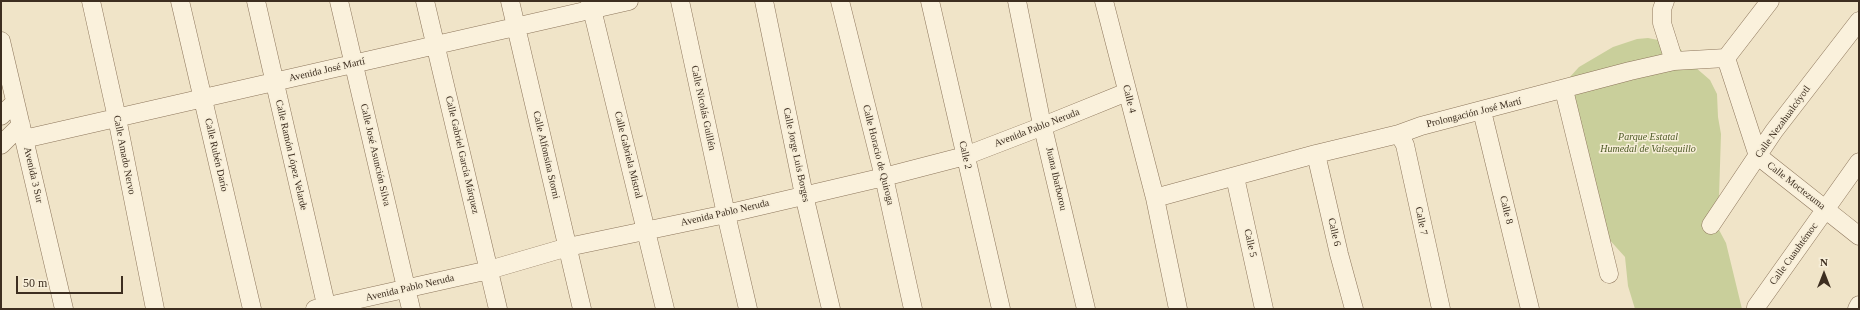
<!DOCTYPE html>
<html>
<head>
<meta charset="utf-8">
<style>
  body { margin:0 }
  #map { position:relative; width:1860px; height:310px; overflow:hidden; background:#f0e4c8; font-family:Georgia,serif }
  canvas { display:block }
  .frame { position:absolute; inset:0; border:2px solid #3d2e20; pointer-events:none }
  .north { position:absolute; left:1804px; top:254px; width:40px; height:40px; -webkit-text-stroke:3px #f7eed8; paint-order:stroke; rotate:0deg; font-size:11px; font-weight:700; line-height:16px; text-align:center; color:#3d2e20 }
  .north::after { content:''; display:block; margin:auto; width:14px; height:18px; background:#3d2e20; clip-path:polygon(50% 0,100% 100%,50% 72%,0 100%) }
  .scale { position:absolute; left:16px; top:276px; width:107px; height:18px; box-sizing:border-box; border:2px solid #3d2e20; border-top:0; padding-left:5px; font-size:12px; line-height:14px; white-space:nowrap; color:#3d2e20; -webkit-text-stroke:3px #f7eed8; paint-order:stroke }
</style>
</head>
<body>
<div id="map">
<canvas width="1860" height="310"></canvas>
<div class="frame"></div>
<div class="north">N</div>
<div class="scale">50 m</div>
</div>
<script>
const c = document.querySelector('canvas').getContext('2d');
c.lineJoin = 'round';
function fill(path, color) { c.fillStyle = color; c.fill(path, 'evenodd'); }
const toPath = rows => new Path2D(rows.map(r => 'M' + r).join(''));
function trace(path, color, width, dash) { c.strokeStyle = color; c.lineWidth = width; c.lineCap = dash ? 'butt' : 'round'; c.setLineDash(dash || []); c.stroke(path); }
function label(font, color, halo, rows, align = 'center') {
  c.font = font + ' Georgia,serif'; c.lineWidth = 3; c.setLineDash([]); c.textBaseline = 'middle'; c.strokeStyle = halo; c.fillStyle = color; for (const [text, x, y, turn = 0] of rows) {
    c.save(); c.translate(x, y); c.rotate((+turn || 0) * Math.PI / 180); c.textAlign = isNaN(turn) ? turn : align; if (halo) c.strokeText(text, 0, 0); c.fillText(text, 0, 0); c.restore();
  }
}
fill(toPath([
  [1648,38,1668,42,1678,46,1695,67,1710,80,1717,94,1718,117,1721,134,1718,228,1726,243,1742,309,1635,309,1628,286,1625,257,1607,237,1569,78,1579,67,1613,47,1637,39]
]), '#c9cf9b');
const minor = toPath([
  [91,1,117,118,155,309],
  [180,1,252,309],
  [256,1,327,309],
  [339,1,411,309],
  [425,1,498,309],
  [510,1,582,309],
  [590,1,665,309],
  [680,1,726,214,748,309],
  [764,1,804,195,831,309],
  [840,1,884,177,913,309],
  [930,1,1001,309],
  [1017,1,1040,115,1086,309],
  [1104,1,1155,198,1178,309],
  [1665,1,1662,9,1662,23,1674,61],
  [1,41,64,309],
  [1726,58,1758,156,1859,236],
  [1564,90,1609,274],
  [1482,111,1530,309],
  [1,116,15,102],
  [1399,134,1405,145,1441,309],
  [24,139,629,1],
  [1,145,21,125],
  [1316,154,1339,254,1354,309],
  [1235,177,1264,309],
  [1155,198,1316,154,1399,134,1421,126,1630,71,1674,61,1726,58,1770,1],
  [1711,225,1774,131,1859,21],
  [1756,307,1859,162],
  [315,309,489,270,568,247,726,214,884,177,965,156,1043,126,1127,92],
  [1857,309,1859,305]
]);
trace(minor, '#8d765c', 19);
trace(minor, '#faf1dc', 18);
label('10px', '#3d2e20', '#f7eed8', [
  ["Avenida José Martí",327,70,-13],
  ["Calle 4",1129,99,76],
  ["Calle Nicolás Guillén",703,108,78],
  ["Prolongación José Martí",1474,113,-14],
  ["Calle Nezahualcóyotl",1783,122,-54],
  ["Avenida Pablo Neruda",1037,128,-21],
  ["Calle Amado Nervo",124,155,79],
  ["Calle Rubén Darío",216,155,77],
  ["Calle Ramón López Velarde",291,155,77],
  ["Calle José Asunción Silva",375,155,77],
  ["Calle Gabriel García Márquez",462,155,77],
  ["Calle Alfonsina Storni",546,155,77],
  ["Calle Gabriela Mistral",628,155,76],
  ["Calle Jorge Luis Borges",796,155,78],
  ["Calle Horacio de Quiroga",878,155,76],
  ["Calle 2",965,155,77],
  ["Avenida 3 Sur",33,175,77],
  ["Juana Ibarborou",1056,179,77],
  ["Calle Moctezuma",1796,186,38],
  ["Calle 8",1506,210,76],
  ["Avenida Pablo Neruda",725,213,-13],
  ["Calle 7",1421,221,78],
  ["Calle 6",1334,232,77],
  ["Calle 5",1250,243,77],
  ["Calle Cuauhtémoc",1794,254,-54],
  ["Avenida Pablo Neruda",410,288,-13]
]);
label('italic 10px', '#4d5a26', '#f7eed8', [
  ["Parque Estatal",1648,137],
  ["Humedal de Valsequillo",1648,149]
]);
</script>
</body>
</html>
